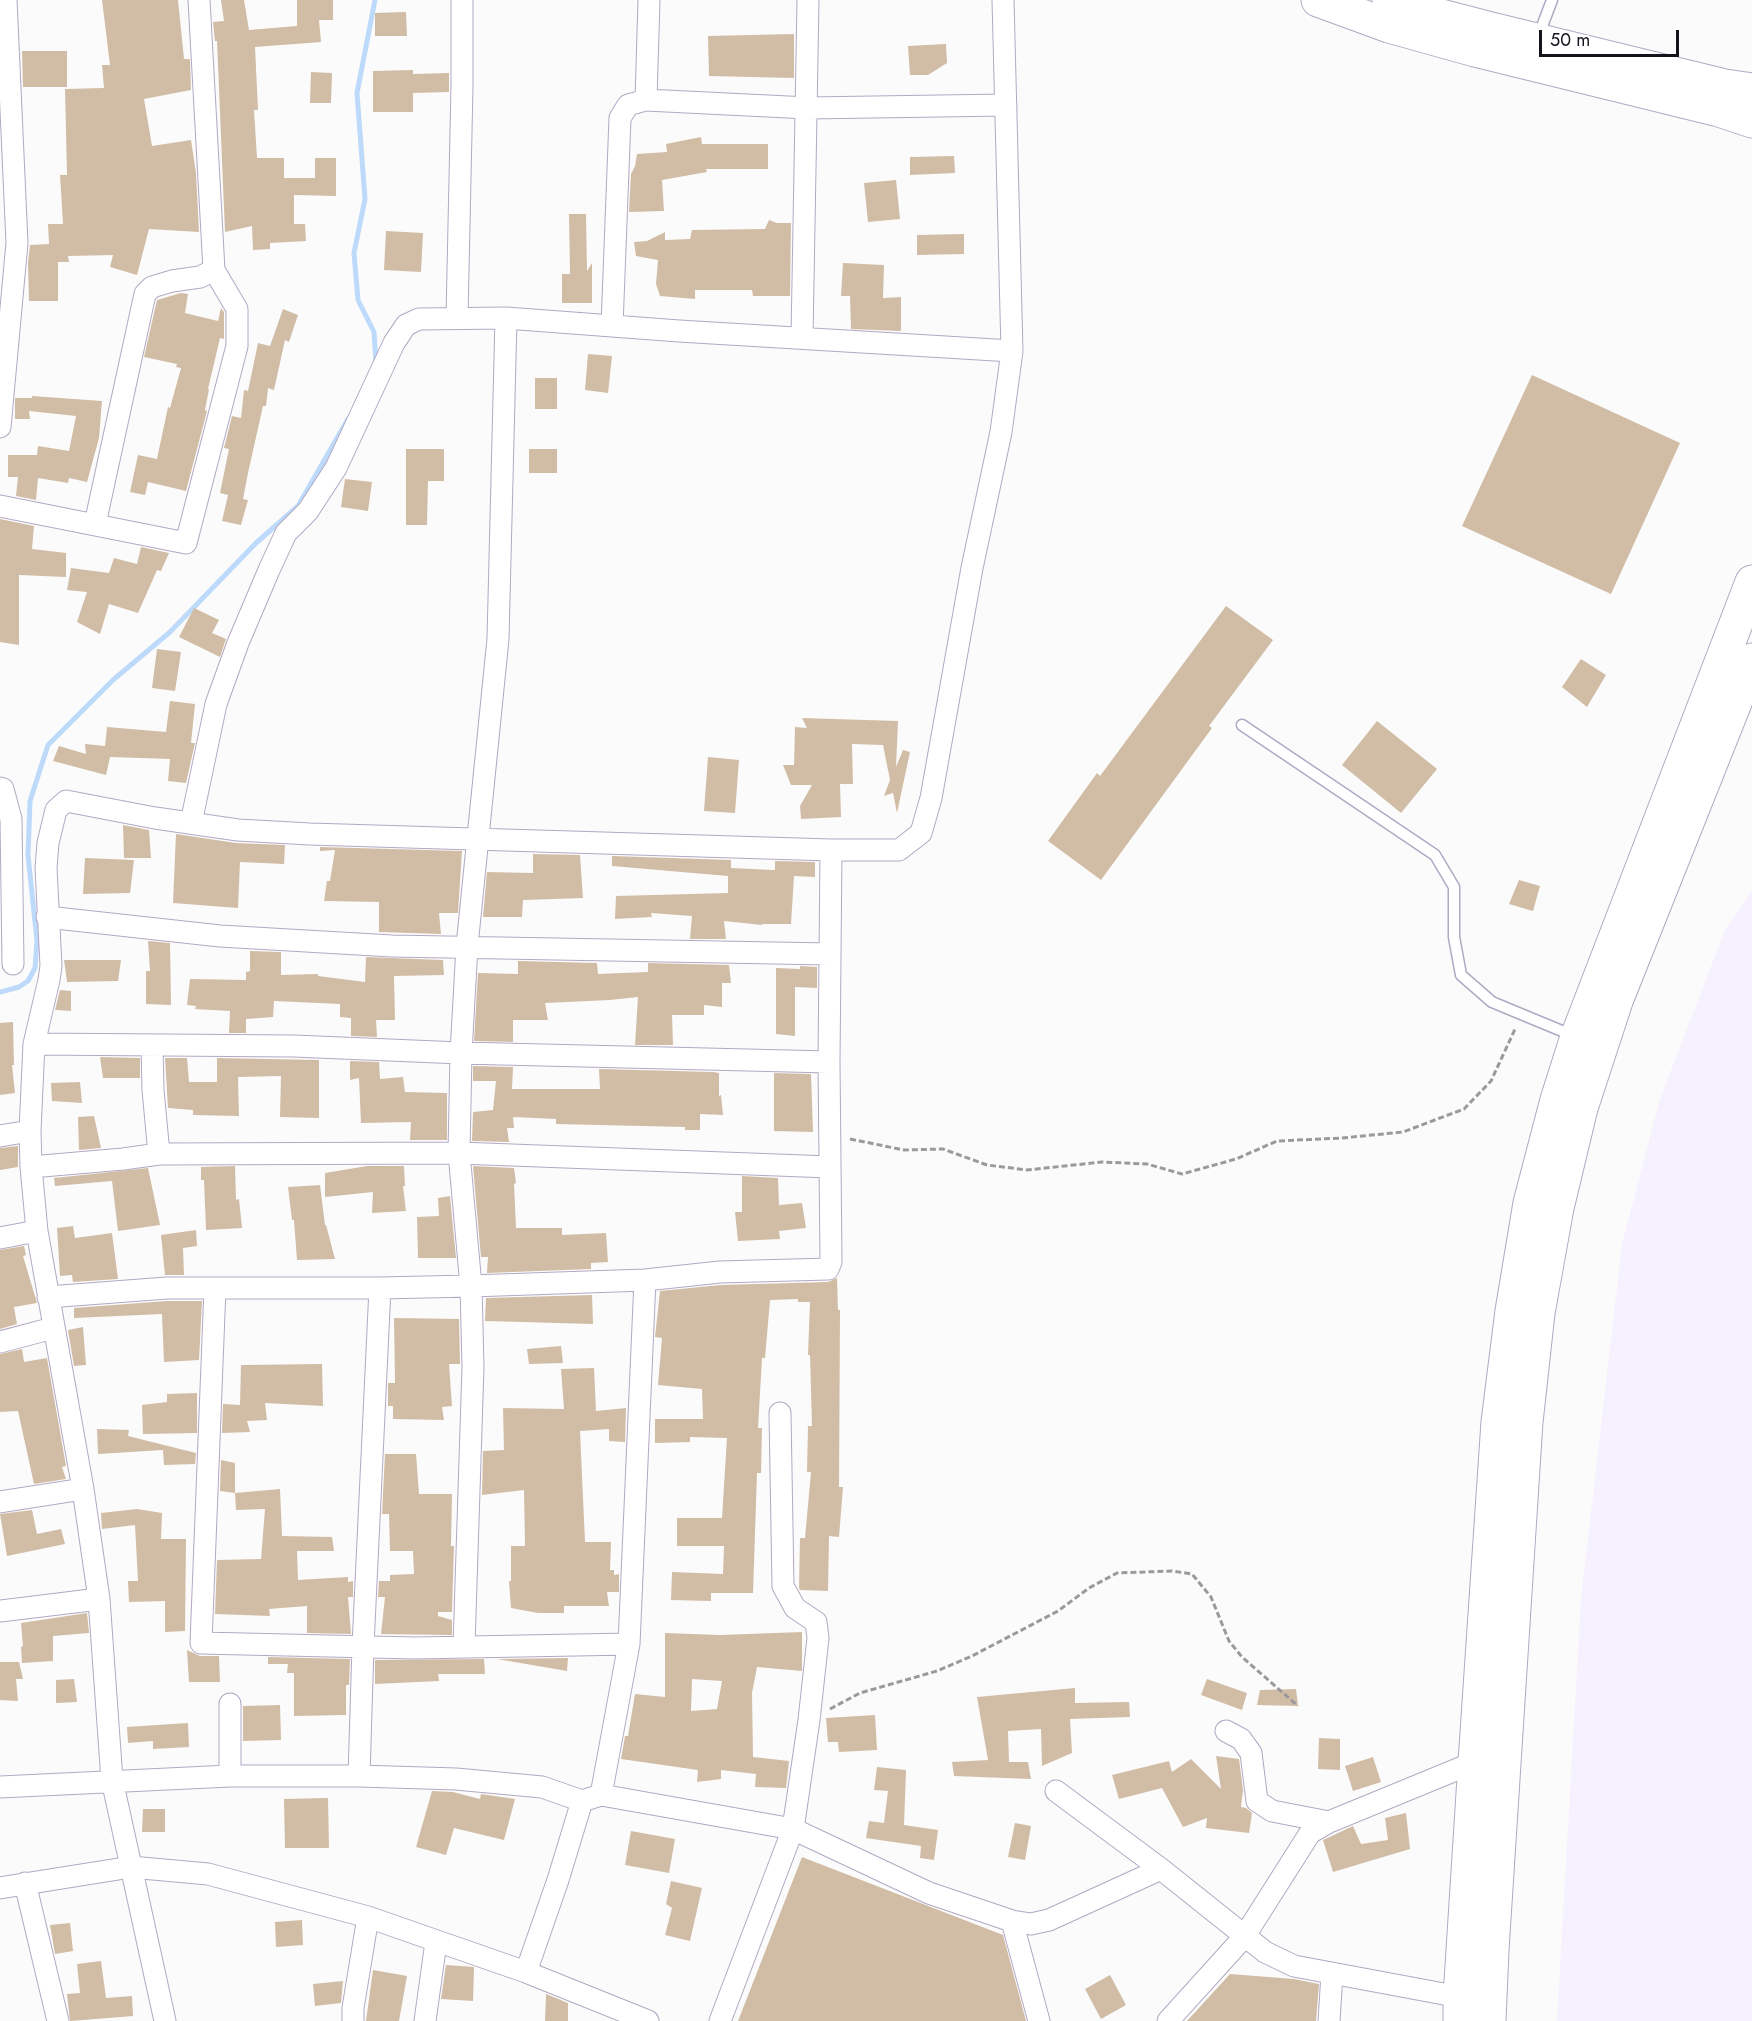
<!DOCTYPE html>
<html>
<head>
<meta charset="utf-8">
<style>
  body { margin:0 }
  #map { position:relative; width:1752px; height:2021px; overflow:hidden; background:#fbfbfb; font-family:Jost,sans-serif }
  canvas { display:block }
  .scale { position:absolute; left:1539px; top:30px; width:140px; height:27px; box-sizing:border-box; border:3px solid #17131d; border-top:0; padding-left:8px; font-size:18px; line-height:21px; white-space:nowrap; color:#17131d; -webkit-text-stroke:4px #fff; paint-order:stroke }
</style>
</head>
<body>
<div id="map">
<canvas width="1752" height="2021"></canvas>
<div class="scale">50 m</div>
</div>
<script>
const c = document.querySelector('canvas').getContext('2d');
c.lineJoin = 'round';
function fill(path, color) { c.fillStyle = color; c.fill(path, 'evenodd'); }
const toPath = rows => new Path2D(rows.map(r => 'M' + r).join(''));
function trace(path, color, width, dash) { c.strokeStyle = color; c.lineWidth = width; c.lineCap = dash ? 'butt' : 'round'; c.setLineDash(dash || []); c.stroke(path); }
fill(toPath([
  [1752,891,1752,2021,1557,2021,1581,1599,1622,1244,1660,1099,1725,930]
]), '#f6f1ff');
trace(toPath([
  [375,0,357,93,365,199,354,253,358,300,374,332,376,362],
  [0,992,19,987,28,981,35,968,37,941,28,855,30,801,48,745,113,680,170,632,256,543,298,506,348,419]
]), '#bedafa', 5);
fill(toPath([
  [102,0,178,0,184,59,189,59,190,60,191,90,144,99,152,146,191,140,196,173,199,232,149,229,137,275,110,267,113,255,68,256,69,262,58,262,58,301,29,301,28,263,30,245,49,244,48,224,63,224,60,175,67,175,65,89,104,88,102,65,110,65],
  [221,0,244,0,249,30,297,26,297,0,333,0,333,20,319,20,321,42,255,47,258,110,254,110,257,158,284,158,284,178,315,178,315,158,336,158,336,196,294,195,294,224,305,224,306,241,270,243,270,249,253,250,252,226,225,232,217,41,215,41,213,22,224,21],
  [406,12,407,36,375,36,375,13],
  [794,34,794,78,709,76,708,36],
  [946,44,947,63,928,75,910,75,908,46],
  [22,51,67,51,67,87,23,87],
  [413,70,413,74,449,73,449,92,413,93,413,112,373,112,373,71],
  [311,72,332,73,331,103,310,103],
  [701,137,702,144,768,144,768,169,706,169,707,172,662,180,664,211,629,212,631,174,635,166,637,154,667,152,666,144],
  [954,156,955,173,910,175,910,157],
  [896,180,900,219,868,222,864,183],
  [569,214,586,214,587,271,592,263,592,303,562,303,562,274,570,274],
  [769,220,777,223,791,223,790,296,753,296,752,290,695,290,695,299,660,296,656,284,658,260,636,256,634,242,647,241,665,232,665,240,690,239,692,230,765,229],
  [386,231,423,233,421,272,384,270],
  [964,234,964,254,917,255,917,235],
  [843,263,884,265,883,298,901,297,901,331,851,329,850,296,841,296],
  [181,293,188,294,185,313,218,321,221,308,224,312,224,339,220,338,208,389,209,389,205,410,207,411,186,491,148,482,145,495,130,492,138,455,157,459,168,407,170,408,181,368,176,367,177,364,144,357,157,300],
  [283,309,298,315,289,342,285,340,274,390,268,388,266,406,263,406,248,473,243,499,248,500,241,525,222,521,228,495,220,493,229,449,224,448,232,416,241,418,244,390,248,391,258,343,270,346],
  [588,354,612,356,608,393,585,390],
  [1532,375,1680,443,1611,594,1462,526],
  [535,378,557,378,557,409,535,409],
  [32,396,102,401,99,438,87,482,69,478,68,483,38,478,36,500,16,496,18,477,8,477,8,455,37,455,38,446,69,451,76,416,29,411,30,419,15,419,15,398,32,398],
  [406,449,444,449,444,481,428,481,427,525,406,525],
  [529,449,557,449,557,473,529,473],
  [345,479,372,482,368,511,341,507],
  [0,519,34,526,32,549,66,553,66,577,19,575,19,645,0,642],
  [141,547,169,553,161,571,157,570,138,613,109,604,100,634,77,622,87,592,67,590,71,568,109,573,114,558,137,564],
  [1226,606,1273,640,1209,726,1212,728,1101,880,1048,841,1097,773,1100,776],
  [194,608,219,620,212,633,226,639,220,657,179,637],
  [157,649,181,652,175,691,152,688],
  [1581,659,1606,675,1587,707,1562,687],
  [170,701,195,704,191,743,195,743,186,783,168,781,170,759,110,757,106,775,53,761,59,746,86,754,85,744,105,746,107,727,166,732],
  [802,718,898,721,896,767,903,750,910,752,897,813,893,793,884,796,890,780,883,745,852,744,853,784,840,784,841,817,801,819,800,806,812,785,791,785,783,765,794,765,795,727,807,728],
  [1377,721,1437,769,1401,813,1342,765],
  [708,757,739,760,735,813,704,811],
  [123,825,149,830,151,858,124,858],
  [176,834,236,843,285,845,284,864,240,862,238,908,173,903],
  [320,847,462,851,458,913,439,913,441,934,379,932,379,902,324,901,327,881,330,881,335,850,320,851],
  [533,854,580,855,583,898,523,900,522,917,483,917,487,872,533,873],
  [612,856,731,860,731,868,772,870,775,870,775,861,815,862,815,877,794,876,791,924,762,924,762,925,724,921,726,939,690,939,692,916,651,913,652,917,615,919,616,896,728,893,728,876,612,866],
  [85,858,134,860,130,893,83,894],
  [1519,880,1540,886,1533,911,1509,904],
  [148,941,170,943,171,1005,146,1004,146,971,150,971],
  [250,951,281,952,281,975,318,974,318,976,365,982,366,957,443,960,444,975,394,976,395,1020,376,1020,377,1037,351,1036,351,1018,340,1017,340,1004,274,1001,273,1017,246,1019,246,1033,229,1033,230,1011,195,1009,196,1006,187,1005,190,979,246,980,246,972,250,971],
  [64,960,121,960,118,981,67,982],
  [518,961,597,963,598,974,648,972,648,963,729,965,731,983,722,983,722,1007,704,1005,704,1015,672,1015,673,1045,635,1045,638,997,610,1000,545,1003,548,1020,513,1020,513,1042,474,1041,478,973,518,974],
  [800,966,817,967,817,988,795,987,795,1036,776,1034,776,968,800,969],
  [60,990,71,991,71,1011,55,1010],
  [13,1022,14,1065,12,1065,15,1093,0,1095,0,1023],
  [100,1057,140,1058,140,1078,103,1078],
  [165,1058,187,1058,189,1082,217,1082,217,1058,319,1060,319,1118,280,1117,281,1076,238,1077,239,1116,193,1115,193,1110,168,1108],
  [350,1061,379,1062,380,1079,403,1077,405,1092,447,1093,447,1140,410,1140,411,1122,361,1123,359,1078,350,1080],
  [473,1066,513,1067,512,1089,600,1089,599,1069,713,1072,719,1073,719,1096,721,1095,723,1115,700,1114,700,1130,685,1130,685,1127,556,1124,556,1119,513,1117,514,1128,507,1128,509,1142,472,1141,473,1112,493,1110,496,1081,473,1081],
  [774,1073,811,1074,813,1132,774,1131],
  [80,1082,82,1103,52,1101,51,1083],
  [94,1116,101,1148,79,1150,78,1117],
  [18,1146,18,1167,0,1170,0,1148],
  [235,1166,236,1200,239,1199,242,1228,206,1230,204,1180,201,1180,201,1167],
  [367,1166,404,1166,405,1186,403,1186,406,1211,372,1213,373,1192,325,1197,325,1173],
  [473,1166,514,1168,516,1183,514,1184,516,1228,562,1228,562,1235,606,1233,608,1262,591,1263,591,1269,487,1273,488,1257,481,1257],
  [148,1168,160,1225,118,1231,112,1181,55,1186,54,1178],
  [742,1176,778,1178,779,1205,802,1203,806,1228,779,1231,780,1239,738,1241,735,1212,742,1212],
  [320,1185,325,1225,326,1225,335,1259,297,1260,294,1220,292,1220,288,1187],
  [450,1196,456,1258,418,1258,417,1217,439,1216,438,1198],
  [73,1226,75,1238,112,1233,118,1279,73,1282,72,1275,60,1276,57,1228],
  [196,1230,197,1246,183,1248,184,1275,165,1275,161,1235],
  [24,1246,26,1255,23,1256,37,1303,14,1307,17,1324,0,1329,0,1250],
  [837,1278,838,1310,840,1310,839,1487,843,1487,839,1537,829,1536,828,1591,800,1590,799,1588,800,1538,805,1538,811,1472,807,1472,808,1426,812,1426,810,1355,808,1355,810,1302,798,1302,798,1299,770,1300,765,1358,762,1358,758,1428,762,1428,761,1473,757,1473,753,1593,711,1593,711,1601,671,1600,672,1572,723,1574,724,1546,677,1546,677,1518,722,1518,727,1438,690,1437,690,1442,655,1443,655,1419,703,1419,702,1389,658,1385,662,1338,655,1337,660,1291,721,1285,828,1282],
  [592,1295,593,1324,485,1321,486,1298],
  [167,1301,202,1301,199,1360,164,1362,162,1314,74,1318,74,1308],
  [394,1318,459,1319,460,1364,449,1364,452,1406,442,1407,444,1420,393,1419,393,1406,388,1406,388,1383,395,1383],
  [83,1327,86,1365,74,1366,68,1330],
  [561,1346,563,1363,529,1364,527,1349],
  [22,1349,24,1362,47,1358,66,1466,62,1467,66,1479,34,1484,18,1411,0,1412,0,1354],
  [322,1364,323,1406,265,1403,267,1420,247,1421,250,1432,222,1433,223,1404,240,1405,241,1365],
  [594,1368,596,1411,626,1408,625,1442,609,1441,609,1429,580,1431,585,1542,611,1542,610,1570,614,1570,614,1575,619,1574,619,1592,607,1592,609,1606,564,1606,564,1613,538,1613,511,1608,509,1581,511,1581,511,1546,525,1546,524,1490,482,1495,483,1451,504,1450,503,1408,564,1409,561,1369],
  [197,1393,197,1433,143,1434,142,1405,167,1402,167,1394],
  [97,1429,129,1430,128,1436,196,1453,195,1464,164,1465,163,1450,98,1454],
  [385,1454,416,1454,419,1494,452,1494,451,1546,454,1546,452,1612,438,1612,438,1616,452,1620,452,1635,376,1634,381,1634,385,1597,378,1597,379,1581,390,1581,390,1575,414,1574,413,1551,390,1551,389,1514,382,1514],
  [221,1460,235,1463,235,1493,220,1491],
  [280,1489,282,1536,332,1537,334,1551,297,1551,298,1580,348,1577,348,1582,353,1581,353,1597,348,1597,351,1634,307,1633,307,1606,269,1609,270,1616,215,1614,217,1560,261,1559,265,1509,236,1510,235,1493],
  [137,1509,162,1513,161,1539,186,1539,185,1631,165,1632,165,1601,129,1602,128,1581,138,1581,135,1525,102,1529,101,1513],
  [32,1510,37,1534,61,1529,65,1544,7,1556,0,1514],
  [87,1613,89,1633,53,1636,53,1661,22,1663,21,1647,23,1646,21,1623],
  [802,1632,802,1671,757,1667,752,1693,753,1757,789,1761,786,1788,755,1787,756,1774,721,1770,721,1779,697,1782,698,1770,621,1759,625,1736,628,1736,635,1694,665,1697,665,1633,720,1635],
  [692,1679,722,1681,717,1709,691,1711],
  [187,1650,200,1656,219,1656,220,1682,189,1682],
  [268,1657,350,1659,349,1685,346,1685,346,1715,294,1716,294,1673,287,1673,288,1664,268,1664],
  [568,1658,567,1671,497,1659],
  [484,1659,485,1674,438,1674,439,1681,375,1684,375,1660],
  [0,1662,19,1662,23,1679,16,1679,18,1701,0,1700],
  [74,1679,77,1702,56,1703,56,1680],
  [1207,1679,1247,1693,1242,1710,1201,1695],
  [1075,1688,1075,1703,1129,1702,1130,1717,1070,1719,1072,1753,1042,1766,1041,1729,1008,1731,1009,1762,1028,1762,1031,1779,954,1776,952,1762,988,1760,977,1697],
  [1296,1689,1298,1706,1257,1705,1260,1690],
  [280,1705,281,1740,243,1741,243,1706],
  [875,1715,877,1750,839,1752,838,1742,828,1742,826,1718],
  [188,1723,189,1747,153,1749,153,1741,128,1743,127,1727],
  [1319,1738,1340,1739,1340,1770,1318,1769],
  [1216,1756,1239,1759,1243,1790,1241,1807,1246,1808,1252,1813,1249,1833,1206,1828,1207,1818,1183,1827,1162,1788,1119,1799,1112,1775,1169,1761,1172,1772,1191,1759,1221,1789],
  [1373,1757,1381,1782,1353,1791,1345,1766],
  [877,1767,906,1770,904,1825,938,1830,934,1860,920,1858,921,1846,866,1838,869,1821,884,1823,888,1791,874,1790],
  [432,1791,453,1792,480,1799,481,1794,515,1799,504,1840,454,1828,446,1855,416,1847],
  [328,1798,329,1848,285,1848,284,1799],
  [143,1809,165,1809,165,1832,142,1832],
  [1406,1813,1410,1849,1333,1872,1323,1840,1353,1826,1361,1844,1388,1840,1385,1818],
  [1015,1823,1031,1826,1025,1860,1008,1857],
  [631,1831,675,1839,669,1873,625,1865],
  [802,1857,1003,1935,1026,2021,738,2021],
  [671,1881,702,1888,690,1941,665,1935,672,1908,666,1904],
  [302,1920,303,1945,276,1947,275,1922],
  [70,1923,73,1951,55,1954,50,1925],
  [101,1961,106,1998,132,1996,133,2016,70,2021,67,1994,80,1993,77,1964],
  [446,1965,474,1967,473,2001,441,1999],
  [373,1970,407,1976,399,2021,366,2021],
  [1230,1974,1294,1979,1319,1984,1316,2021,1187,2021],
  [1110,1975,1126,2005,1101,2019,1085,1989],
  [343,1981,341,2003,315,2006,313,1984],
  [546,1994,568,2003,568,2021,545,2021]
]), '#d1bda5');
const lane = toPath([
  [1538,37,1552,0],
  [1242,725,1435,855,1454,887,1454,937,1461,975,1492,1002,1574,1036]
]);
const street = toPath([
  [646,100,649,0],
  [457,317,462,86,462,0],
  [612,326,620,118,628,105,646,100,808,108,1006,105],
  [802,338,808,0],
  [0,427,17,243,6,0],
  [0,506,186,543,237,346,237,309,214,270,199,0],
  [95,524,145,294,152,287,172,281,200,277,214,270],
  [0,788,3,789,11,819,13,964],
  [191,823,216,704,238,643,269,570,286,533,308,511,336,468,394,343,406,325,419,319,506,318,679,331,1012,351],
  [47,917,220,936,392,946,829,954],
  [34,1044,294,1046,461,1053,829,1062],
  [0,1136,30,1131],
  [159,1154,459,1153,830,1167],
  [31,1167,123,1159,159,1154,153,1090,152,1045],
  [0,1238,37,1231],
  [215,1288,201,1643,415,1648,629,1644],
  [48,1297,167,1288,380,1288,471,1286,645,1280,720,1272,828,1269,831,1262,829,1062,831,850],
  [0,1342,53,1328],
  [0,1502,83,1489],
  [0,1611,99,1599],
  [464,1646,473,1367,471,1286,459,1153,461,1053,467,946,498,639,506,318],
  [230,1704,230,1776],
  [1226,1731,1241,1739,1251,1753,1257,1801,1272,1811,1329,1822],
  [359,1776,363,1646,380,1288],
  [0,1787,230,1776,359,1776,456,1779,542,1787,582,1801,601,1795,793,1829,929,1893,1012,1921,1031,1924,1049,1920,1161,1869,1265,1952,1294,1966,1460,1997],
  [1056,1791,1161,1869],
  [601,1795,629,1644,645,1280],
  [25,1883,58,2021],
  [0,1888,131,1867,208,1874,368,1917,526,1972,648,2021],
  [1012,1921,1039,2021],
  [526,1972,558,1880,582,1801],
  [165,2021,112,1780,99,1599,83,1489,37,1231,31,1167,30,1131,34,1044,49,980,51,966,46,868,48,843,56,810,66,801,155,818,238,830,310,834,831,850,899,850,921,833,931,798,972,568,1001,432,1012,351,1003,0],
  [353,2021,353,2008,368,1917],
  [425,2021,436,1942],
  [720,2021,793,1829,809,1720,818,1638,816,1622,795,1608,783,1586,780,1413],
  [1168,2021,1244,1937,1310,1833,1329,1822,1475,1762],
  [1329,2021,1332,1974]
]);
const primary = toPath([
  [1318,0,1389,26,1475,50,1719,110,1752,121],
  [1389,0,1422,11,1491,29,1725,86,1752,90]
]);
const highway = toPath([
  [1460,2021,1460,1997,1475,1762,1498,1422,1512,1311,1530,1203,1557,1100,1577,1037,1752,582],
  [1489,2021,1492,1950,1526,1422,1538,1313,1557,1208,1581,1108,1616,1001,1752,660]
]);
trace(lane, '#b2a8c3', 13);
trace(street, '#b2a8c3', 23);
trace(primary, '#b2a8c3', 35);
trace(highway, '#b2a8c3', 35);
trace(toPath([
  [850,1139,904,1150,943,1149,987,1165,1027,1170,1102,1162,1147,1164,1182,1174,1236,1159,1277,1141,1342,1138,1403,1132,1464,1109,1491,1081,1516,1027],
  [830,1709,860,1693,937,1671,972,1656,1058,1611,1089,1588,1117,1573,1172,1571,1192,1574,1211,1597,1229,1641,1242,1657,1298,1706]
]), '#9b999d', 3, [6, 3]);
trace(lane, '#fff', 10);
trace(street, '#fff', 21);
trace(primary, '#fff', 33);
trace(highway, '#fff', 33);
</script>
</body>
</html>
